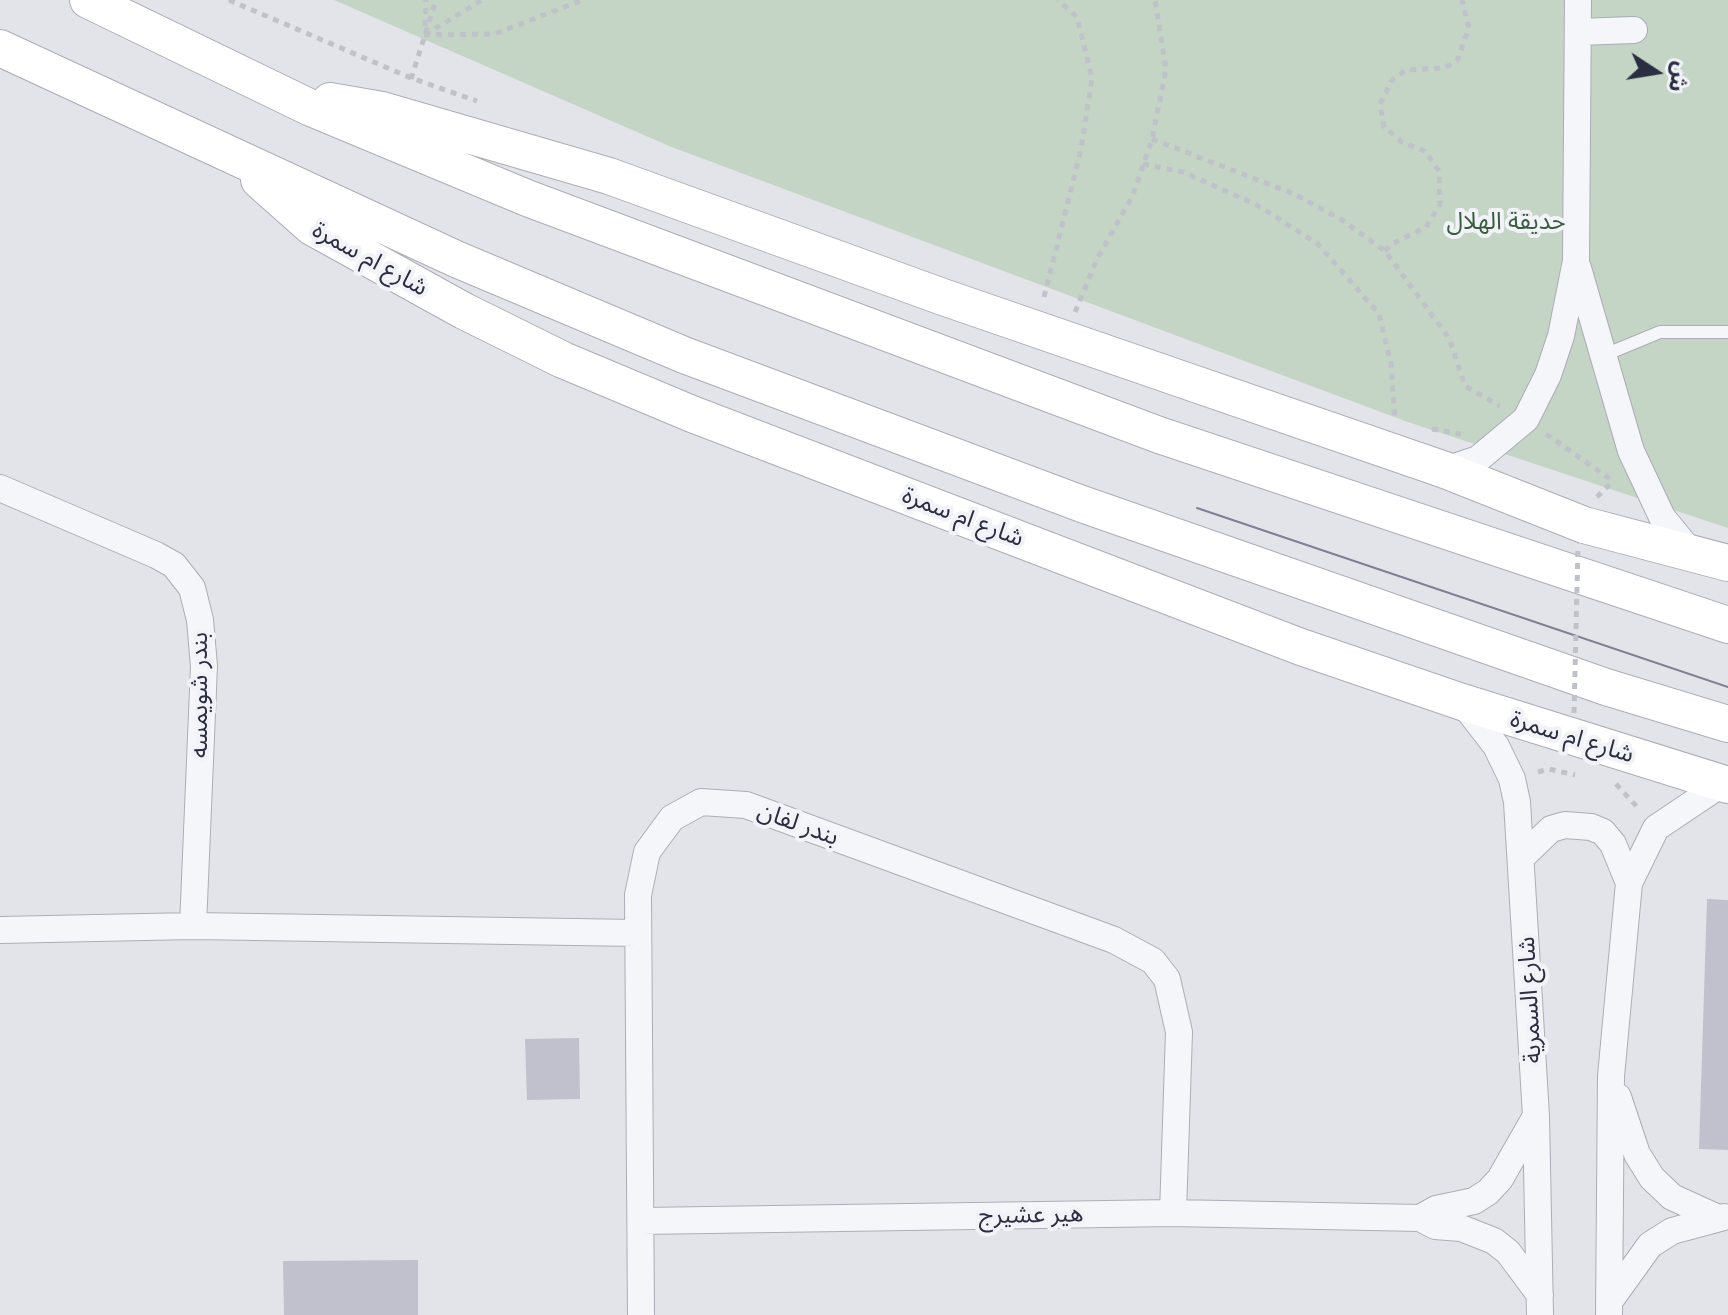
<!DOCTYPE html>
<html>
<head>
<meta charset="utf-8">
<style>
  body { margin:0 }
  #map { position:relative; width:1728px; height:1315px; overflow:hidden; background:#e3e4ea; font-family:Mulish,"Noto Sans Arabic",sans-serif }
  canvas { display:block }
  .north { position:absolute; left:1616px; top:32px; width:80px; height:80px; -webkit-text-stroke:6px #f2f3f8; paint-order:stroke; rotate:102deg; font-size:22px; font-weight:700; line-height:32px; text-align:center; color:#2b2d41 }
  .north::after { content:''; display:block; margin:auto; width:28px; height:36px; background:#2b2d41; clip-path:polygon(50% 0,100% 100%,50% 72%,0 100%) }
</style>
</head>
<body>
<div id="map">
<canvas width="1728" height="1315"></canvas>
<div class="north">ش</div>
</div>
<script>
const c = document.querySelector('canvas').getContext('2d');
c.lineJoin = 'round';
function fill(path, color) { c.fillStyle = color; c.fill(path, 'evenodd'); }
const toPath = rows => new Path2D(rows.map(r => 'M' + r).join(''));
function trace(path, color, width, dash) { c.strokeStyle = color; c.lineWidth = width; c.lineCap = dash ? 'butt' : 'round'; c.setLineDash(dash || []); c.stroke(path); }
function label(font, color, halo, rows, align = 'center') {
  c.font = font + ' Mulish,"Noto Sans Arabic",sans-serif'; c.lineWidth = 8; c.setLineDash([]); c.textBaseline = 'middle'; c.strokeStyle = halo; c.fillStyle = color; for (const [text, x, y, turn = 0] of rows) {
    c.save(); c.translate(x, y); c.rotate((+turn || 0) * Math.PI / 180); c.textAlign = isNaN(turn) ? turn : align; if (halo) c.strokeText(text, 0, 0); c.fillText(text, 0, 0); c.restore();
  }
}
fill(toPath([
  [334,0,1728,0,1728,528,1405,421,669,146]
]), '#c4d4c5');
fill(toPath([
  [1707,899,1728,900,1728,1150,1699,1149],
  [579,1038,580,1099,527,1100,525,1039],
  [418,1260,418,1315,284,1315,283,1261]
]), '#c0c1cd');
const lane = toPath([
  [1602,356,1660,332,1728,332]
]);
const street = toPath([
  [1578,32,1634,30],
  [1578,268,1631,451,1662,517,1689,550],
  [1445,470,1478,459,1526,419,1548,375,1561,336,1576,261,1578,0],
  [0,488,156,555,174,565,192,588,200,620,204,666,193,926],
  [1462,702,1496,746,1512,779,1517,802,1536,1116,1540,1315],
  [1523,856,1551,829,1565,825,1591,827,1603,832,1613,844,1629,883],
  [0,930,193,926,637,933],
  [1618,1097,1637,1154,1652,1178,1672,1197,1716,1217],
  [1420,1218,1436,1209,1474,1201,1488,1192,1500,1179,1536,1116],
  [642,1221,1173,1213,1420,1218,1435,1226,1461,1228,1494,1241,1508,1252,1540,1295],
  [1609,1302,1650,1245,1672,1231,1724,1217],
  [641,1315,638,895,647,852,672,818,701,802,746,805,1114,940,1153,961,1167,979,1179,1032,1173,1213],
  [1609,1315,1611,1076,1629,883,1656,828,1723,783]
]);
const secondary = toPath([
  [88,0,311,108,527,198,1159,435,1728,625],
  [0,48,456,259,684,355,1082,504,1606,687,1728,724],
  [330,101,382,110,609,176,943,297,1445,470,1584,525,1728,563],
  [259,180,312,227,464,311,563,360,692,414,1301,647,1462,702,1728,785]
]);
trace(lane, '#acadb7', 14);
trace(street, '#acadb7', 28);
trace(secondary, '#acadb7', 38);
trace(toPath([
  [229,0,411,78,477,101],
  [425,26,426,0],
  [424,35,494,34,583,0],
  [425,35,482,0],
  [411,79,436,0],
  [1152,139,1294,194,1342,220,1385,251,1449,338,1465,386,1500,406],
  [1143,164,1183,172,1257,205,1318,244,1379,314,1391,364,1395,421],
  [1385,251,1392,244,1426,227,1440,204,1439,171,1425,151,1402,142,1384,127,1380,104,1392,80,1406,70,1444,68,1457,61,1469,28,1462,0],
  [1044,297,1081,150,1092,78,1077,17,1058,0],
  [1075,312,1098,257,1133,195,1152,139,1166,69,1155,0],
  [1432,429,1461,434],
  [1546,434,1613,481],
  [1597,497,1613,481],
  [1538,772,1549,769,1575,775],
  [1616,784,1639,809]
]), '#c0c2c9', 5, [6, 6]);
trace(lane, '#f5f6f9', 12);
trace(street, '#f5f6f9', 26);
trace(secondary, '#fff', 36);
trace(toPath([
  [1197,508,1728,687]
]), '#7d7f93', 2);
trace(toPath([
  [1574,713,1578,546]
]), '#c0c2c9', 5, [6, 6]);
label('24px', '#395c3c', '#f2f3f8', [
  ["حديقة الهلال",1506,222]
]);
label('24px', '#2b2d41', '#f2f3f8', [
  ["شارع ام سمرة",370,259,29],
  ["شارع ام سمرة",963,517,21],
  ["بندر شويمسه",200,695,-90],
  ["شارع ام سمرة",1572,737,17],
  ["بندر لفان",798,824,20],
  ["شارع السمرية",1530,1000,-93],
  ["هير عشيرج",1031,1215,-1]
]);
</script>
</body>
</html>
